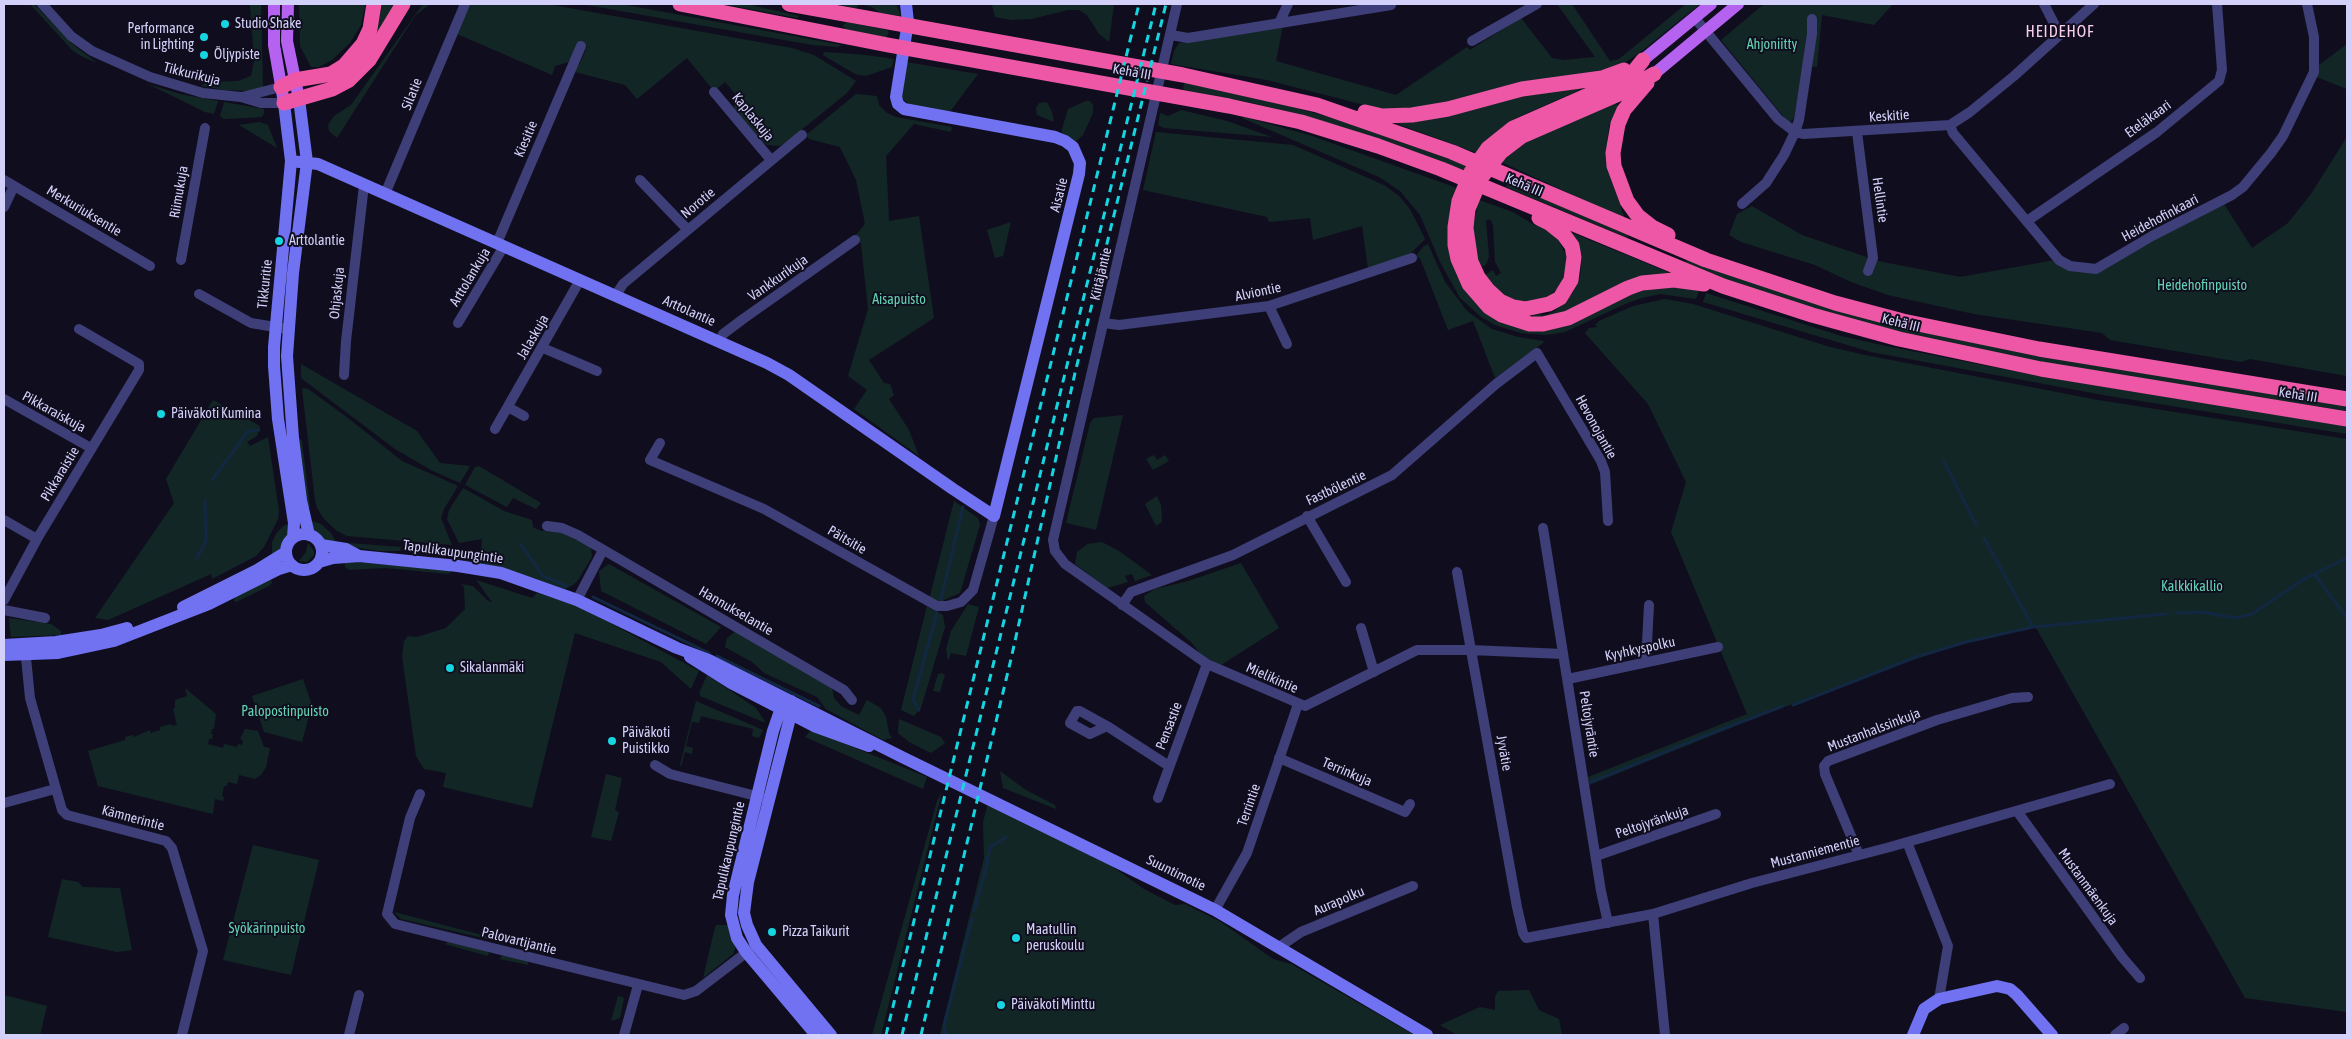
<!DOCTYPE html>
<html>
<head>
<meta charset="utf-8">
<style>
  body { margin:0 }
  #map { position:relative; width:2351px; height:1039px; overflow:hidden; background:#100e1e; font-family:"Asap Condensed",sans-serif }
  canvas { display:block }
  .frame { position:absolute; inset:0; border:5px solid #d3d0fa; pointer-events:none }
</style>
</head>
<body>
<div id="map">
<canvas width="2351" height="1039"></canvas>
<div class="frame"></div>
</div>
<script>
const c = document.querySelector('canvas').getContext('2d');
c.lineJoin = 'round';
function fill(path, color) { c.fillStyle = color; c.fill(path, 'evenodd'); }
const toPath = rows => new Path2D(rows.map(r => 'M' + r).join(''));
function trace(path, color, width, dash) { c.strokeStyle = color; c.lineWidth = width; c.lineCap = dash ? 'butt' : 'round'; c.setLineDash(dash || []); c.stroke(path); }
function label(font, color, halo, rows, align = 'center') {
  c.font = font + ' "Asap Condensed",sans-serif'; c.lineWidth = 4; c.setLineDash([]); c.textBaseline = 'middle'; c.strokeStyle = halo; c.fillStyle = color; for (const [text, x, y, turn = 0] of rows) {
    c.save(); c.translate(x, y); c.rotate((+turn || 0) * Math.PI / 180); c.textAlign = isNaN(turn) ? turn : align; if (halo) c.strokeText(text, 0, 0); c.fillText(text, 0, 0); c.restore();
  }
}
fill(toPath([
  [30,4,34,4,71,43,97,63,81,56,72,50],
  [250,4,261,4,263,89,253,91,224,90,201,86,207,82,238,81,251,76,254,61],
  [299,4,365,4,365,7,361,25,350,43,332,60,319,67,311,67,300,46],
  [382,4,398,4,379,34,377,33],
  [423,4,430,4,415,16,337,138,329,131,328,125,334,116,351,105],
  [467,4,547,4,792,48,814,55,856,81,847,93,789,140,780,146,767,145,760,140,733,109,738,97,725,82,714,91,687,58,637,99,625,85,575,72,583,57,587,46,585,44,572,61,555,66,552,75,457,34],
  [581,4,621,4,842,45,838,47,812,45],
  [723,4,746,4,799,16,797,18],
  [835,4,896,4,901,16,880,13,872,7,859,4,856,8],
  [997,4,1114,4,1109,42,1099,34,1087,15,1079,10,1068,10,1031,19,1012,20,995,17,992,5],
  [1557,4,1572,4,1610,61,1619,59,1686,4,1700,4,1643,50,1619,67,1425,108,1384,110,1267,80,1171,64,1174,51,1179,43,1283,25,1276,61,1396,95,1467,47,1470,50,1521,18,1552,58,1564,60,1595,57],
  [1764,4,1893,4,1874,25,1822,15,1817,67,1803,65,1794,118,1790,122,1787,121,1721,40],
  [846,22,887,30,889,32,886,38,845,29,843,26],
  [2347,44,2347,89,2314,76,2319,65],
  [824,52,866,55,894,59,892,67,866,76,855,74,823,55],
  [906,62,978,74,949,113,910,105,902,98],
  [1184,82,1288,106,1336,119,1468,166,1465,171,1352,130,1298,114,1244,101,1183,90],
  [148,84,180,94,218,101,214,114,205,112],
  [1591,85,1516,118,1502,127,1477,153,1395,123,1513,96],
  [856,94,877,96,879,105,887,113,896,117,952,127,951,132,914,124,886,156,889,221,919,216,934,318,869,360,884,383,890,384,894,395,889,399,909,430,919,456,854,409,867,390,848,376,868,309,861,244,855,236,865,224,856,180,840,147,809,139,806,135],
  [1086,101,1090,101,1093,105,1093,113,1083,135,1075,142,1062,133,1062,129,1068,109],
  [224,102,264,109,264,113,262,117,224,119,220,116],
  [1047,102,1052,112,1054,122,1037,115,1036,108,1039,103],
  [1616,103,1618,106,1609,126,1607,143,1607,169,1625,219,1499,161,1529,140],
  [1181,110,1227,121,1272,137,1164,128,1158,125,1160,113,1168,116],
  [1244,117,1309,135,1457,188,1452,261,1456,274,1463,287,1513,326,1650,289,1681,287,1696,290,1699,291,1696,299,1660,294,1642,298,1625,304,1565,332,1547,335,1521,333,1495,325,1481,317,1460,298,1440,262,1420,215,1400,191,1379,177,1242,118],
  [260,122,268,125,277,148,239,125],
  [1156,132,1293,145,1384,185,1399,196,1410,209,1425,239,1408,256,1368,269,1362,226,1313,240,1310,218,1269,222,1267,217,1143,190],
  [2347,137,2347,376,2250,359,2241,362,2110,340,2102,333,1974,314,1888,295,1851,282,1815,265,1741,242,1729,235,1737,214,1752,206,1802,235,1878,261,1960,277,2055,260,2100,271,2108,268,2149,240,2224,204,2252,248,2288,223,2311,194],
  [1508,183,1627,235,1628,238,1506,187],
  [1479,200,1513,212,1536,226,1539,223,1557,237,1567,257,1565,275,1558,288,1545,299,1522,303,1510,299,1493,286,1485,275,1493,270,1496,276,1501,273,1495,262,1493,225,1490,219,1486,221,1489,256,1486,265,1480,267,1476,256,1473,227],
  [1011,222,1003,256,995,258,987,230],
  [1570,232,1670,273,1570,312,1533,320,1533,314,1546,315,1555,311,1573,293,1580,278,1582,255],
  [1428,244,1445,282,1467,311,1492,329,1518,337,1544,341,1543,343,1495,378,1473,321,1448,330,1420,258,1415,257,1424,246],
  [1687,259,1902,328,2048,358,2347,406,2347,411,2044,363,1946,344,1841,317,1762,292,1684,264],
  [1706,293,1841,336,1886,346,2044,377,2347,426,2347,434,2109,396,1871,352,1703,302],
  [1665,299,1693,304,1830,347,1865,355,2098,400,2347,439,2347,1012,2245,998,2035,626,1958,645,1874,673,1750,720,1589,785,1588,777,1747,714,1671,532,1686,482,1648,404,1585,333,1589,328,1598,327,1595,325,1599,321,1633,306],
  [301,364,417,431,440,463,470,466,460,483,431,470,395,449,301,378],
  [304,388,308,389,348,418,402,461,458,486,444,509,441,518,452,545,347,536,337,531,324,519,317,508,315,500,302,389],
  [213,400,260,426,257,436,247,442,250,446,268,437,279,511,278,519,264,547,256,556,212,579,211,574,108,620,95,618,174,503,166,479],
  [1123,415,1096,530,1066,523,1090,423,1094,418],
  [299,438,302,441,310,507,305,509],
  [1154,455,1157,460,1165,455,1169,461,1153,470,1146,459],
  [479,466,541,503,536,509,513,498,507,507,465,485,475,467],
  [463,488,504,511,532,520,533,527,541,531,547,530,562,533,588,545,591,549,592,557,578,580,573,585,565,589,534,578,480,564,482,539,459,543,447,519,449,510],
  [1157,496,1161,505,1162,522,1156,526,1145,504],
  [954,501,978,518,980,525,960,593,944,600,944,604,929,600],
  [309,520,321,524,331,533,335,540,335,545,326,542,313,530],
  [291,523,290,529,280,549,272,557,272,542,276,534,283,526],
  [1102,542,1119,551,1152,575,1135,581,1132,574,1125,576,1128,582,1107,588,1075,564,1077,552,1088,544],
  [308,543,314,551,314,555,307,562,299,561,306,552],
  [348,543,401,547,400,551,379,551,346,546],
  [444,550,464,551,468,555,470,562,443,555],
  [344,561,451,570,449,574,385,568,349,570,345,567],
  [1241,563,1279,628,1221,665,1202,656,1192,643,1145,602,1144,596,1155,589,1188,581],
  [609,564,721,627,706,644,601,591,599,571],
  [270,576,272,583,269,586,236,602,234,601,235,595],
  [476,580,532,598,537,593,577,605,699,671,691,689,661,662,575,633,532,808,443,787,446,773,424,769,416,756,402,656,404,641,408,636,417,637,446,628,465,609,464,587,461,584,473,586,488,601,492,602],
  [968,604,979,607,966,656,951,653,948,661,946,649,951,631],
  [927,606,943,615,945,627,921,708,914,716,901,710],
  [9,618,51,624,61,631,61,635,11,637],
  [736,631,832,687,834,698,841,706,859,715,867,700,881,708,886,717,889,733,892,738,883,740,844,719,826,709,817,697,764,673,752,662,725,647,727,638],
  [942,673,945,675,940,692,933,691,938,674],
  [707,675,756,708,766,723,700,696,700,691],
  [303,679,312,705,302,742,264,732,252,696],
  [185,688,216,714,214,729,212,729,211,734,213,734,212,739,209,739,208,744,223,748,224,744,237,747,238,744,242,745,243,740,240,739,245,729,258,731,264,747,270,748,266,767,261,775,255,779,239,775,237,784,228,782,227,786,224,786,222,796,224,797,223,801,215,799,213,814,98,786,88,751,125,740,125,737,133,735,134,737,150,730,151,733,160,730,160,727,171,724,172,726,177,725,173,709,175,708,175,700,187,696],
  [696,701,763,730,759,738,752,736,753,729,701,716,699,723,692,722,686,746,693,748,692,754,685,752,681,767,680,765],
  [899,719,941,737,945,743,931,753,909,742,898,733],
  [811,730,927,777,923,789,805,737],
  [1000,771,1026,790,1055,805,1056,809,1003,788],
  [606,774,622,778,615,810,619,812,611,841,591,837],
  [942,792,881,1035,872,1035,937,801],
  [988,803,1110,865,1144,889,1175,905,1185,904,1221,922,1273,959,1291,964,1414,1035,940,1035,984,858,983,822],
  [253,845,319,860,291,975,223,960],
  [62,879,78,882,83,887,120,888,132,950,117,952,48,937],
  [394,912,493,938,492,940,401,919],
  [717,925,728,925,736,944,735,949,733,954,703,978,715,927],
  [450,941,489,951,488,956,445,944],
  [502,955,528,961,528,965,500,959],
  [1529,990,1539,1010,1559,1019,1562,1035,1457,1035,1440,1025,1480,1007,1495,1010,1495,997,1498,991],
  [4,995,47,1006,40,1035,4,1035],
  [618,996,624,998,620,1018,611,1021]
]), '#122725');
trace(toPath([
  [1944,461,1976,525],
  [213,479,248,431,259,430],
  [1984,538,2033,627],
  [521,545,543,576,567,586],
  [197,558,206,541,205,500],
  [2315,575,2347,618],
  [593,597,709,653],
  [941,599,963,507],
  [2176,613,2203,612,2235,618,2252,614,2304,579,2347,558],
  [717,656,819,706],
  [1793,705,1916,657,1966,642,2033,627,2166,614],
  [919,710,913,700,937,613],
  [1591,782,1697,739,1783,706],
  [974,911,986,869,990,847,1006,837],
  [946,1035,944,1025,972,919]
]), '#122742', 3);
trace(toPath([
  [42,4,71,36,92,51,150,77,203,93,241,97,261,103,284,103],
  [1177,4,1053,540,1055,551,1065,564,1207,664,1305,706,1417,650,1471,650,1563,654],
  [2044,4,2060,35],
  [1694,17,1778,119,1795,132,1803,134,1950,125,1970,112,2014,76,2094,4],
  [1280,21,1288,4],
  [1171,35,1188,38,1391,5],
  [1472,41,1537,4],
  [714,92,771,160],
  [242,97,281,87],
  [1950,125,1953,133,2059,260,2070,266,2096,269,2152,236,2232,195,2243,187,2271,153,2283,136,2314,72,2314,37,2307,4],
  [1857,132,1873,258,1868,271],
  [4,180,150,266],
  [640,180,688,230],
  [385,194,465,4],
  [1742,204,1766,183,1784,155,1795,132,1799,120,1812,34,1812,19],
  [4,207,14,186],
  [2027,221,2157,132,2219,81,2222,70,2217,4],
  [497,243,581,46],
  [181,260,205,128],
  [199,294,251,323,287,329],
  [616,295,623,284,802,135],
  [1269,306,1287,344],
  [458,323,504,246],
  [1104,323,1119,325,1269,306,1412,258],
  [720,341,723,334,743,319,855,240],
  [543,348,597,371],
  [344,375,346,341,364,185],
  [4,399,91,448],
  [508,407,524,416],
  [495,429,580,280],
  [660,443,650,460,764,509,937,606,947,606,961,602,973,590,994,516],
  [1307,516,1346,582],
  [4,520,37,539],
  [547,526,562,528,578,535,844,690,852,700],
  [1543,528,1601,891,1608,923],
  [1457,572,1517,907,1523,933,1526,938,1653,914,1752,883,1890,847,2110,784],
  [4,600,37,539,139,370,139,364,79,329],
  [577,600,603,550],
  [1122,605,1131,592,1233,555,1392,475,1496,384,1537,353,1601,461,1605,472,1608,521],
  [4,610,45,618],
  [1361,628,1374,672],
  [25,648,30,698,62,810,67,815,166,841,172,848,203,951,182,1035],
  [1646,662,1649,605],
  [1568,679,1718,647],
  [1107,726,1090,734,1070,723,1077,711,1080,711,1107,726,1124,737,1169,766],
  [1279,758,1405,812,1410,804],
  [655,765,670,774,764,798],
  [420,794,410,818,387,914,395,924,684,995,696,991,751,949],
  [1158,798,1207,664],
  [4,803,55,789],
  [2017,811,2122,957,2140,978],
  [1907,842,1948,946,1939,999],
  [1859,855,1825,774,1824,766,1828,761,1937,720,2012,698,2028,697],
  [1596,856,1716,814],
  [1215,910,1247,853,1298,704],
  [1653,914,1665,1035],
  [1279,947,1301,932,1413,886],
  [349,1035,359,995],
  [624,1035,638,985],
  [2115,1035,2124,1028]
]), '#3e3e78', 10);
trace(toPath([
  [299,99,307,162,293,273,287,356,293,438,301,500,309,535],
  [284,103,291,161,274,347,274,366,278,419,294,523,293,538],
  [291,161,318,164,767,363,789,375,953,489,994,516,1079,174,1080,163,1073,147,1065,141,1055,137,904,109,898,104,896,97,908,22,906,4],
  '286 552a18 18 0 1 1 36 0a18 18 0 1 1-36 0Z',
  [321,545,346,549,359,556],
  [319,562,333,558,359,556,458,566,501,573,577,600,677,648,709,660,902,757,1215,910,1427,1035],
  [183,607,257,570,286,552],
  [4,645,56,642,101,635,127,628],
  [4,655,58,653,114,641,209,604,279,569,292,565],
  [690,657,731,683,814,726,869,746],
  [791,701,781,708,773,731,733,895,731,915,737,938,746,952,816,1035],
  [791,701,791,714,748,882,744,913,747,925,756,945,831,1035],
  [1913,1035,1924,1009,1939,999,1997,986,2010,989,2017,995,2052,1035]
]), '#7072f1', 12);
trace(toPath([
  [274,4,274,45,284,103],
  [288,4,287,41,299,99],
  [1643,60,1711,4],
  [1654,74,1738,4]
]), '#b462ef', 12);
trace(toPath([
  [680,4,888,45,1229,106,1301,122,1378,146,1441,169,1723,286,1812,315,1899,339,2041,369,2347,419],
  [789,4,1183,75,1317,105,1452,152,1706,260,1835,303,1903,321,2039,349,2347,399],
  [1643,60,1635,70,1620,81,1513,128,1488,148,1471,172,1459,201,1455,227,1455,245,1458,259,1469,284,1489,307,1502,315,1530,324,1543,324,1568,318,1628,288,1642,283,1674,280,1704,284],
  [1647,83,1624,110,1618,124,1613,153,1614,166,1627,201,1638,216,1652,227,1668,235],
  [281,87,295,80,331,74,344,66,363,44,370,29,374,4],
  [284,103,332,89,349,80,369,60,403,4],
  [1365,112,1382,116,1412,115,1448,109,1522,89,1602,78,1624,70],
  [1539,218,1549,223,1564,235,1572,246,1574,257,1571,280,1560,298,1549,304,1525,309,1513,307,1500,301,1488,290,1478,277,1471,262,1466,228,1468,209,1481,178,1501,152,1522,136,1623,92,1654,74]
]), '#ee57a6', 15);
trace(toPath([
  [886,1035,1139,4],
  [902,1035,1156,4],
  [921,1035,1011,659,1075,373,1166,4]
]), '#16d4e0', 3, [8, 6]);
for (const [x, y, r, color] of [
  [225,24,5,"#16d4e0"],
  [204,37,5,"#16d4e0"],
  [204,55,5,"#16d4e0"],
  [279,241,5,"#16d4e0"],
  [161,414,5,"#16d4e0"],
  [450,668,5,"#16d4e0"],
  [612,741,5,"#16d4e0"],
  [772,932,5,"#16d4e0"],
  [1016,938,5,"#16d4e0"],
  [1001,1005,5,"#16d4e0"]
]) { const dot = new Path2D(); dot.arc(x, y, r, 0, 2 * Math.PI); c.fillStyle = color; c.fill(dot); trace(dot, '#100e1e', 2); }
label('14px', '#d3d0fa', '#100e1e', [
  ["Studio Shake",235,24],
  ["Performance",194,29,"right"],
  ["in Lighting",194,45,"right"],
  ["Öljypiste",214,55],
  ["Arttolantie",289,241],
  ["Päiväkoti Kumina",171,414],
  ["Sikalanmäki",460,668],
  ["Päiväkoti",622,733],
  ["Puistikko",622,749],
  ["Maatullin",1026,930],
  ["peruskoulu",1026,946],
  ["Pizza Taikurit",782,932],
  ["Päiväkoti Minttu",1011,1005]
], 'left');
label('14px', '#64d2b2', '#100e1e', [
  ["Ahjoniitty",1772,45],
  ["Heidehofinpuisto",2202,286],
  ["Aisapuisto",899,300],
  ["Kalkkikallio",2192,587],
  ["Palopostinpuisto",285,712],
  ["Syökärinpuisto",267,929]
]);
label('14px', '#d3d0fa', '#100e1e', [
  ["Kehä III",1132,72,10],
  ["Tikkurikuja",192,74,14],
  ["Silatie",412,94,-68],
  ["Keskitie",1889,116,-4],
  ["Kaplaskuja",753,117,51],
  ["Eteläkaari",2148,119,-36],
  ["Kiesitie",526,139,-67],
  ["Kehä III",1524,185,23],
  ["Riimukuja",179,192,-80],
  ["Aisatie",1059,195,-76],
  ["Hellintie",1880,200,82],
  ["Norotie",698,203,-40],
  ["Merkuriuksentie",84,211,31],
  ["Heidehofinkaari",2160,218,-28],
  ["Kiitäjäntie",1101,274,-77],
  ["Arttolankuja",470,277,-59],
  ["Vankkurikuja",778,278,-35],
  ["Tikkuritie",265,284,-84],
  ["Alviontie",1258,292,-12],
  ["Ohjaskuja",337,293,-84],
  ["Arttolantie",689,311,24],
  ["Kehä III",1901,323,14],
  ["Jalaskuja",533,337,-60],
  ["Kehä III",2298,395,9],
  ["Pikkaraiskuja",54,412,29],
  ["Hevonojantie",1596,427,61],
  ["Pikkaraistie",60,474,-59],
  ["Fastbölentie",1336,488,-25],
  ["Päitsitie",847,540,30],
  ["Tapulikaupungintie",453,552,8],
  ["Hannukselantie",736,611,30],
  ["Kyyhkyspolku",1640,649,-12],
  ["Mielikintie",1272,678,24],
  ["Peltojyräntie",1589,724,81],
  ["Pensastie",1169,726,-69],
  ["Mustanhalssinkuja",1874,730,-21],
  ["Jyvätie",1504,753,80],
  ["Terrinkuja",1347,772,23],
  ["Terrintie",1249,805,-71],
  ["Kämnerintie",133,818,15],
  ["Peltojyränkuja",1652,822,-19],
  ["Tapulikaupungintie",729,851,-77],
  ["Mustanniementie",1815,852,-15],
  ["Suuntimotie",1176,873,26],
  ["Mustanmäenkuja",2088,887,54],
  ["Aurapolku",1339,901,-23],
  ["Palovartijantie",519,941,14]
]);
c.letterSpacing = '1px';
label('16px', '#fad1ed', '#100e1e', [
  ["HEIDEHOF",2060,32]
]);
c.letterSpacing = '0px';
</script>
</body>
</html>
